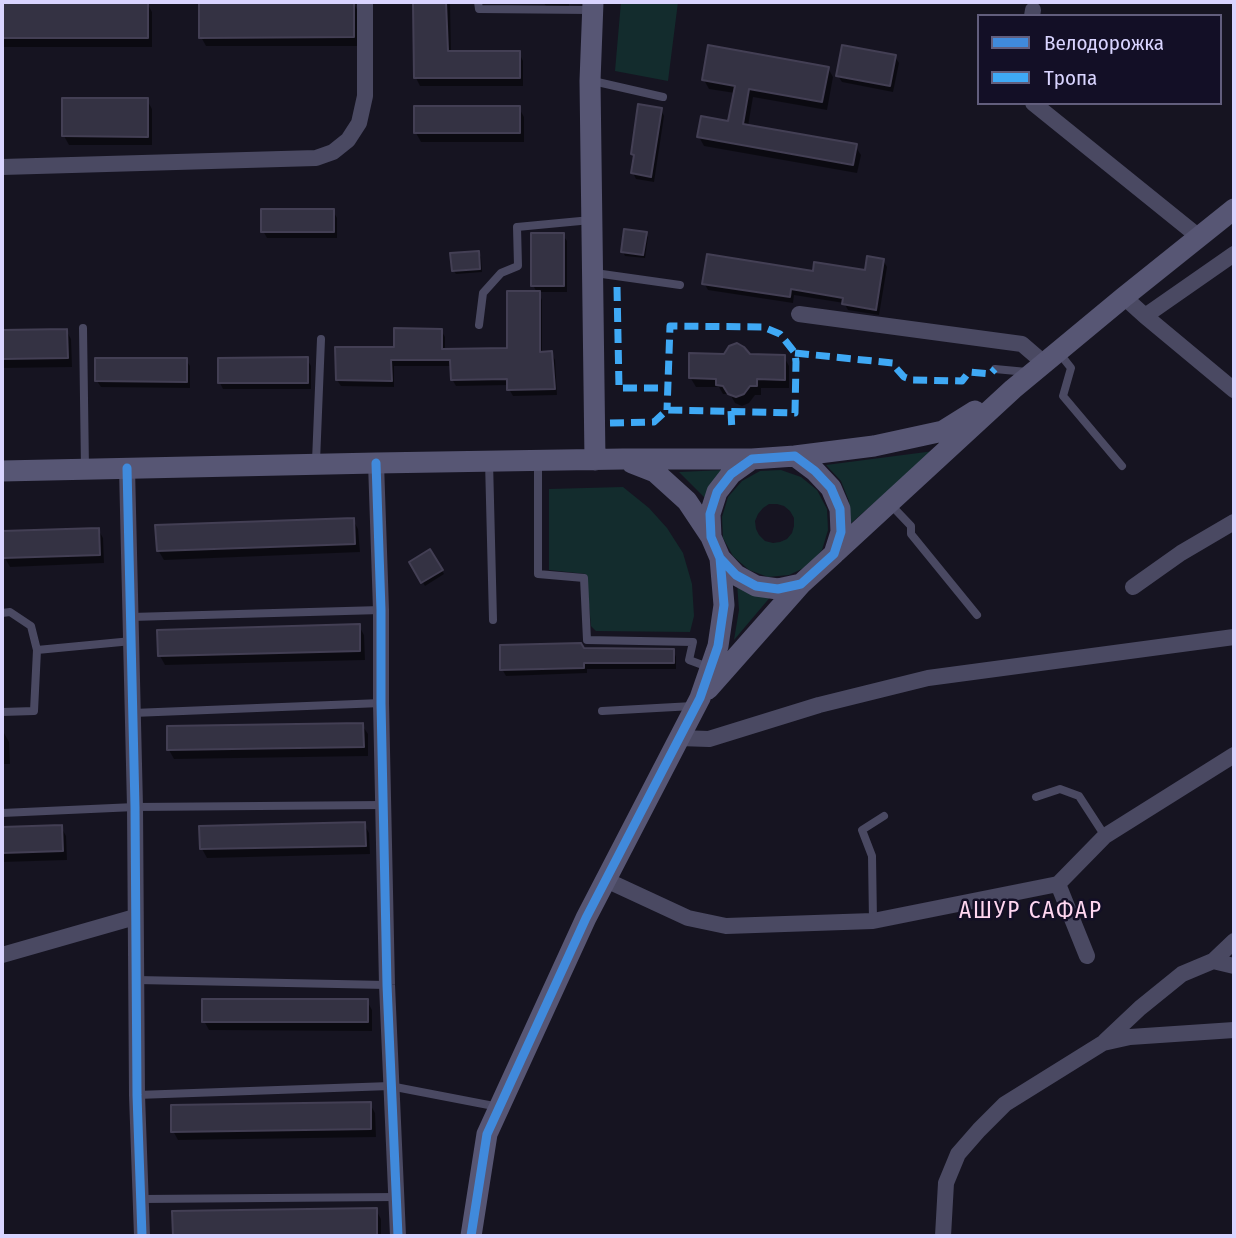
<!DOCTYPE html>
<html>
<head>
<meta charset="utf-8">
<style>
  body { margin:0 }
  #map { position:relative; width:1236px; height:1238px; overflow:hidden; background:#161421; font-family:"Fira Sans Condensed",sans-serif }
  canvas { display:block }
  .frame { position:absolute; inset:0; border:4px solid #d9d4ff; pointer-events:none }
  .legend { position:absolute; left:977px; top:14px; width:245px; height:91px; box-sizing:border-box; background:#130f26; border:2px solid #625e7d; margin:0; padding:9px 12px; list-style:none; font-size:21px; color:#d9d4ff }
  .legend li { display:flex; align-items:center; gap:14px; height:35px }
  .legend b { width:35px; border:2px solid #625e7d }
</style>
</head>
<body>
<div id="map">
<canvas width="1236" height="1238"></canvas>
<div class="frame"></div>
<ul class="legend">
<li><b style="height:9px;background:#408adc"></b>Велодорожка</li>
<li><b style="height:9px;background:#3fa9f5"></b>Тропа</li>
</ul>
</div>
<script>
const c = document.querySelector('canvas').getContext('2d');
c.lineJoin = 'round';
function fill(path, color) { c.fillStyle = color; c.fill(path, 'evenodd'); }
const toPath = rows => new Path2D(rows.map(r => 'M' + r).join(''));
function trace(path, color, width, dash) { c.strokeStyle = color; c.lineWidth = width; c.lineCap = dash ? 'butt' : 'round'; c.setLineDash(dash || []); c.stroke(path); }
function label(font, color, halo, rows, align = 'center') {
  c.font = font + ' "Fira Sans Condensed",sans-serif'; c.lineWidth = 5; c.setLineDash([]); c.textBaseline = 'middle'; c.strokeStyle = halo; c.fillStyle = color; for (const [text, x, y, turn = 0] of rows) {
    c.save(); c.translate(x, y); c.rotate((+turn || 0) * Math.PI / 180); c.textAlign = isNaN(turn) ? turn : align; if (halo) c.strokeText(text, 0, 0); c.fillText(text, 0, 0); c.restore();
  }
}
fill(toPath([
  [621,2,678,2,668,81,615,71],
  [934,451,850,524,849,501,841,481,826,465],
  [724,470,707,500,679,472],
  [781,470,801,477,817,490,827,509,828,530,822,550,808,566,789,575,768,577,749,570,733,556,723,538,722,517,728,497,742,481,760,471],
  [769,504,777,504,784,506,790,511,794,518,794,526,792,533,787,539,780,542,773,543,765,541,759,535,756,529,755,521,758,514,763,508],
  [623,487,649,508,667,528,683,553,692,584,694,616,690,632,596,631,591,626,586,574,549,570,549,489],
  [737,583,772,595,734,640,739,610]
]), '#132c2d');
fill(toPath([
  [353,2,358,11,358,46,206,46,201,37],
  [414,2,450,2,451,53,519,53,523,61,523,86,420,86,416,78],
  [543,2,569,2,569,6,546,6],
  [147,3,152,12,152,47,2,47,2,4],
  [895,57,899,63,893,92,842,82,838,76],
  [828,68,833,77,827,110,753,97,748,126,855,146,861,155,857,173,704,146,699,137,730,123,735,93,709,89,704,80],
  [147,100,152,109,152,145,69,145,64,136],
  [519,108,524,117,524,142,421,142,416,133],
  [661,110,664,116,654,182,636,179,633,173,635,158,632,154],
  [333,211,337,218,337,238,267,238,263,231],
  [645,233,648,237,645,258,625,256,623,252],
  [563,235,567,241,567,292,538,292,542,300,542,353,551,353,555,360,557,395,513,396,509,389,509,385,456,386,452,379,452,366,394,366,394,387,341,386,337,380,396,349,441,330,445,337,445,351,509,349,537,293,533,285],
  [478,253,481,257,482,272,456,274,453,270],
  [883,260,887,267,879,315,848,310,844,303,794,295,793,303,708,290,704,283,866,272],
  [66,330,71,339,72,367,2,368,2,331],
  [784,357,789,366,789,388,761,388,761,395,755,395,749,403,742,406,735,403,730,394,723,394,719,387,696,387,690,377],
  [307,359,311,366,311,389,223,389,220,383],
  [186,360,190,366,190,388,101,387,97,381],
  [353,520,358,529,360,552,164,560,158,550],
  [98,529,103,538,104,563,10,567,5,558],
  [430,551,444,574,425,586,411,563],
  [359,626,364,635,365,660,165,665,160,656],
  [583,649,673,650,676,657,676,669,587,669,587,673,506,676,502,669],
  [362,725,368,734,368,756,174,759,169,750],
  [2,733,4,733,9,742,10,764,2,764],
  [364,824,369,833,370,854,207,858,202,849],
  [61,827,66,836,67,860,2,862,2,828],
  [367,1001,372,1010,372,1031,209,1030,204,1021],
  [370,1104,375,1113,376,1137,178,1140,173,1131],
  [376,1210,381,1219,381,1236,175,1236,174,1213]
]), '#0007');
const building = toPath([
  [2,2,148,2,148,38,2,38,2,2],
  [199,2,354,2,354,37,199,38,199,2],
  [413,2,446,2,448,51,520,51,520,78,414,78,413,2],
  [708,45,829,67,822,102,749,89,743,124,857,144,853,165,697,137,701,116,728,121,735,86,702,80,708,45],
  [842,45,896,55,890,86,836,76,842,45],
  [62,98,148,98,148,137,62,136,62,98],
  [638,104,662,108,651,177,631,173,634,155,631,154,638,104],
  [414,106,520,106,520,133,414,133,414,106],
  [261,209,334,209,334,232,261,232,261,209],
  [624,229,647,232,643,255,621,252,624,229],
  [531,233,564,233,564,286,531,286,531,233],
  [479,251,480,269,452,271,450,253,479,251],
  [707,254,813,271,814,262,865,270,867,256,884,259,876,310,842,304,843,298,791,289,790,297,702,284,707,254],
  [507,291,540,291,540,352,552,351,555,389,507,390,507,379,451,380,450,360,391,360,392,381,336,380,335,347,394,347,394,328,442,329,442,349,507,348,507,291],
  [67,329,68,358,2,359,2,330,67,329],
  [737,343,744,347,750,354,785,355,785,380,757,379,757,386,750,386,744,394,736,397,728,394,723,386,716,385,716,379,689,378,689,353,724,354,729,346,737,343],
  [308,357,308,383,218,383,218,358,308,357],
  [95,358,187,358,187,382,95,381,95,358],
  [354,518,355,544,157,551,155,525,354,518],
  [99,528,100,555,3,558,2,531,99,528],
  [430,549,443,570,421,583,409,562,430,549],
  [360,624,360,651,158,656,157,630,360,624],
  [581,643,584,648,674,649,674,663,584,663,584,668,500,670,500,645,581,643],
  [363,723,364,747,167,750,167,726,363,723],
  [365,822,366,846,200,849,199,826,365,822],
  [62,825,63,851,2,853,2,827,62,825],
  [202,999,368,999,368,1022,202,1022,202,999],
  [371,1102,371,1129,171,1132,171,1105,371,1102],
  [377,1208,377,1236,173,1236,172,1211,377,1208]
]);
fill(building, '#343243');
trace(building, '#433f54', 2);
trace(toPath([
  [478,2,479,9,590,10],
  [593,81,663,97],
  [595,273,680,285],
  [479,325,483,293,501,273,518,266,517,227,591,220],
  [83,328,85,469],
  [1060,354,1071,368,1063,396,1122,466],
  [995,369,1027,372],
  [316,461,321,339],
  [489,461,493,620],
  [538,461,538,574,584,578,587,640,693,642,689,660,708,667],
  [891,505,911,526,911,534,977,615],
  [2,613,10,612,31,626,37,650,132,641],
  [131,617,381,610],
  [602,711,693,706],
  [2,712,34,711,37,650],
  [133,713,381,703],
  [1036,797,1060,789,1079,796,1105,836],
  [2,813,135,807,383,805],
  [873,921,872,856,862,830,884,816],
  [137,980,387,985],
  [137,1095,390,1086,499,1107],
  [141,1199,397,1197]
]), '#4a4962', 8);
trace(toPath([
  [1032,16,1033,10],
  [1033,103,1199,237],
  [2,167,316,158,333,152,348,140,359,123,365,96,365,2],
  [1124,297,1145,316,1234,254],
  [799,314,1022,344,1044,363],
  [1145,316,1234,390],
  [376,463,381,610,381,703,387,985,398,1236],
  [127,468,135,807,137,1095,142,1236],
  [1133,587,1181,553,1234,522],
  [679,738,709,739,819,705,928,678,1234,637],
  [606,880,688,918,726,926,873,921,1058,884,1105,836,1234,755],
  [1058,884,1087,956],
  [2,955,135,917],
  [1213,961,1234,941],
  [1105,1041,1140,1008,1182,974,1213,961,1234,966],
  [943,1236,946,1183,958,1154,979,1130,1005,1104,1103,1043,1130,1037,1234,1030]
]), '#4a4962', 16);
trace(toPath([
  [593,2,590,81,595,460],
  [795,456,874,446,943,431,975,411],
  [632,463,655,472,687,501,711,537],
  [2,471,376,463,623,459,752,459],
  [836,552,1013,389,1124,297,1234,209],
  [708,689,801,584],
  [471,1236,487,1134,586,918,700,698,718,646,724,605,720,558,711,537,710,514,717,492,731,474,752,459,795,456,815,471,831,488,840,509,841,532,834,554,801,584,778,589,756,586,736,575,720,558]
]), '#575674', 21);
trace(toPath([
  [617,287,619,388,668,388],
  [795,353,893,363,896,368,904,377,913,380,962,381,969,372,990,374,995,369],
  [731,411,732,432],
  [610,423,654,422,667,410,795,413,796,362,795,353,780,334,763,327,670,326,667,410]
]), '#3fa9f5', 7, [14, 7]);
trace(toPath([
  [376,463,381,610,381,703,387,985,398,1236],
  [127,468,135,807,137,1095,142,1236],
  [471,1236,487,1134,586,918,700,698,718,646,724,605,720,558,711,537,710,514,717,492,731,474,752,459,795,456,815,471,831,488,840,509,841,532,834,554,801,584,778,589,756,586,736,575,720,558]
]), '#408adc', 9);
c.letterSpacing = '2px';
label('23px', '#ffd6f0', '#130f26', [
  ["АШУР САФАР",1031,912]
]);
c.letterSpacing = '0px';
</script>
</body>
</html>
